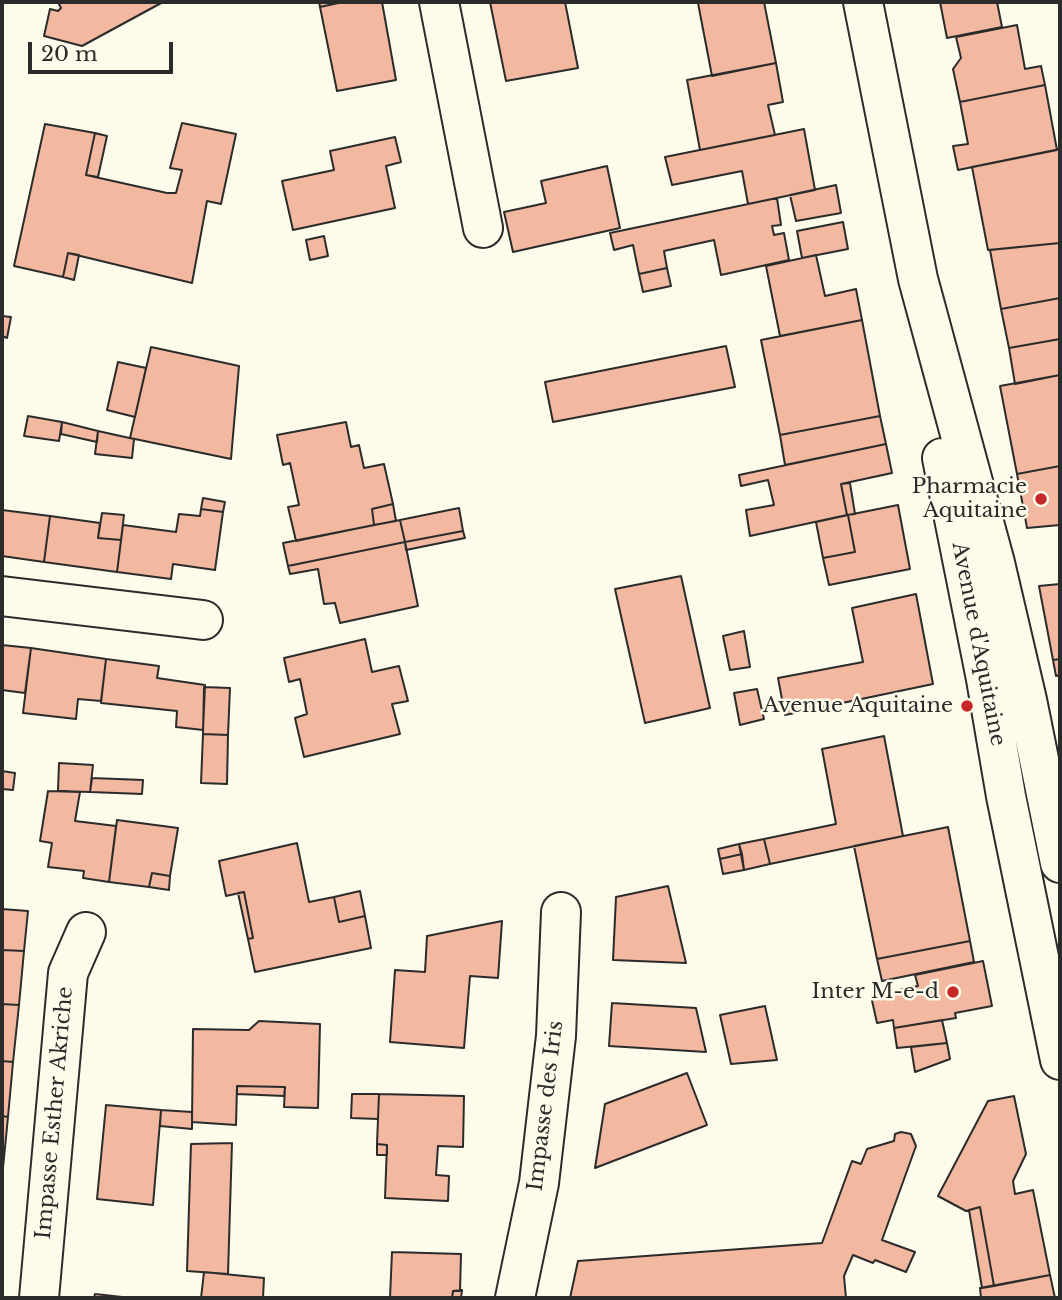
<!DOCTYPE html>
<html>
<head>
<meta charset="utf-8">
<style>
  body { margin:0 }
  #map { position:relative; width:1062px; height:1300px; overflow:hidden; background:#fdfbea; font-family:"Libre Baskerville",serif }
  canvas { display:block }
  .frame { position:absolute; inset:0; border:4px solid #2b2b2b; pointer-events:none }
  .scale { position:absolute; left:28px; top:42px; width:145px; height:32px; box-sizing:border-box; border:4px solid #2b2b2b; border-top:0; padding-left:9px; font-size:21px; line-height:24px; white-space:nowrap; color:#2b2b2b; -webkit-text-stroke:5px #fdfbea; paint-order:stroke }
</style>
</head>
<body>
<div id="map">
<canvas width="1062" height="1300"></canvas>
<div class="frame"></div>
<div class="scale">20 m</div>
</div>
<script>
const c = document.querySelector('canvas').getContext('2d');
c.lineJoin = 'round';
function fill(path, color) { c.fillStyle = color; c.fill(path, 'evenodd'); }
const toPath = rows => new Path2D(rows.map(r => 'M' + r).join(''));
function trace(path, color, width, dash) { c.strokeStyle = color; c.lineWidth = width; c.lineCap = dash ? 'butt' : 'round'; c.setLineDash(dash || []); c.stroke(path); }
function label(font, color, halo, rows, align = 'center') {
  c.font = font + ' "Libre Baskerville",serif'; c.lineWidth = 5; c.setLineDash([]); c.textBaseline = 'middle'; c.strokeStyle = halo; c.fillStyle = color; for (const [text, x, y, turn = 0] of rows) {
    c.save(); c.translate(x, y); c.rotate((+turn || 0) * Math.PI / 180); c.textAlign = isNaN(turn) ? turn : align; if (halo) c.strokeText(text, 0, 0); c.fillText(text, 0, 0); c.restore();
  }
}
const building = toPath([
  [58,2,163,2,82,46,44,36,50,9,58,11,61,8,58,2],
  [319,2,343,2,320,7,319,2],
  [343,2,382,2,396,80,337,91,320,7,343,2],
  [490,2,565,2,578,68,506,81,490,2],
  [706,2,764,2,776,63,712,76,698,3,706,2],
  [940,2,997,2,1002,27,947,38,940,2],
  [1017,25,1025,69,1041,66,1045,85,960,102,953,69,961,58,956,37,1017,25],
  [776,63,783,102,768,105,775,135,700,150,687,80,776,63],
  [1045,85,1057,150,958,170,953,146,968,144,960,102,1045,85],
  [182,123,236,134,221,204,207,201,192,283,68,253,63,277,14,266,45,124,95,133,86,175,167,193,176,193,182,170,170,168,182,123],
  [804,129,815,190,748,204,742,171,672,185,665,157,804,129],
  [95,133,107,136,98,177,86,175,95,133],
  [395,137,401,162,386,166,395,208,293,230,282,181,334,170,330,151,395,137],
  [1060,149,1060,243,988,250,972,167,1060,149],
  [607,166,620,228,513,252,504,212,546,203,541,181,607,166],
  [836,185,841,213,796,221,790,195,836,185],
  [777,198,781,225,772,226,774,235,784,233,789,260,721,275,714,240,664,251,667,268,639,274,633,245,614,250,610,233,777,198],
  [843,222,848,249,802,258,797,231,843,222],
  [324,236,328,256,310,260,306,240,324,236],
  [1060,243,1060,298,1001,309,990,250,1060,243],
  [68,253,79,255,74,280,63,277,68,253],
  [816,255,825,296,856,289,862,320,780,336,766,266,816,255],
  [667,268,671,286,643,292,639,274,667,268],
  [1060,298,1060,339,1009,348,1001,309,1060,298],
  [2,316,11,317,7,338,2,336,2,316],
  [862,320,880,416,780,435,761,340,862,320],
  [1060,339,1060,375,1015,384,1009,348,1060,339],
  [726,346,735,387,553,422,545,382,726,346],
  [151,347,239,366,231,459,130,438,151,347],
  [118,362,146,368,135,417,107,410,118,362],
  [1060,375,1060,466,1017,474,1000,386,1060,375],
  [28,416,62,422,59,441,24,436,28,416],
  [880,416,886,444,785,465,780,435,880,416],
  [62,422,98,431,97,442,61,434,62,422],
  [346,422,351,447,359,445,364,468,384,464,393,504,372,509,374,525,296,541,288,507,299,505,290,463,283,465,277,435,346,422],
  [98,431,134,439,132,458,95,454,98,431],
  [886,444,892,473,841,484,847,515,750,536,746,510,774,505,768,480,741,486,739,475,886,444],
  [1060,466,1060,525,1027,528,1017,474,1060,466],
  [850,483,855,514,847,515,841,484,850,483],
  [203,498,225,502,223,512,201,509,203,498],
  [393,504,396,521,374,525,372,509,393,504],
  [898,505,910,569,829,585,823,558,855,552,848,515,898,505],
  [459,508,463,531,405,542,400,520,459,508],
  [201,509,223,512,215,570,173,564,171,579,117,572,123,525,176,532,179,514,200,516,201,509],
  [2,510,50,516,44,562,2,556,2,510],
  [102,513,124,515,121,540,98,538,102,513],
  [848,515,855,552,823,558,816,522,848,515],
  [50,516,100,523,98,538,121,540,117,572,44,562,50,516],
  [400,520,405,542,288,566,283,543,400,520],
  [463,531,465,538,406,550,405,542,463,531],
  [405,542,418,606,340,623,335,603,324,604,318,569,290,574,288,566,405,542],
  [681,576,710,708,645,723,615,589,681,576],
  [1060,584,1060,659,1053,660,1039,586,1060,584],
  [916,594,933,684,785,715,778,678,863,662,852,608,916,594],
  [744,631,750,667,730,670,723,636,744,631],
  [365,639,372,672,399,666,408,701,392,704,400,734,304,757,295,718,307,714,300,679,289,682,284,658,365,639],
  [2,645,31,648,25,693,2,690,2,645],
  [31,648,106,659,101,701,78,699,76,719,23,713,31,648],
  [106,659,159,666,157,678,205,685,203,730,176,727,177,711,101,703,106,659],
  [1060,659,1060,675,1056,676,1053,660,1060,659],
  [204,687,230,688,228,735,203,734,204,687],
  [757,689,764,719,740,725,734,693,757,689],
  [203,734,228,735,227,784,201,783,203,734],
  [884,736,903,836,770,864,764,839,836,824,822,749,884,736],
  [59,763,93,765,90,792,58,791,59,763],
  [2,771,15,773,13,790,2,789,2,771],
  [92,778,143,780,142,794,90,792,92,778],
  [48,791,80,792,75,821,116,826,109,882,83,878,84,871,48,867,52,843,40,841,48,791],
  [117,820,178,828,170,876,152,873,149,887,109,882,117,820],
  [948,827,970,941,877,959,854,846,948,827],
  [764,839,770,864,744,870,739,844,764,839],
  [297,843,309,902,334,897,339,922,365,916,371,948,255,972,248,939,253,938,244,892,226,896,219,861,297,843],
  [739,844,742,854,720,859,718,849,739,844],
  [742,854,744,870,723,874,720,859,742,854],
  [152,873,170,876,169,890,149,887,152,873],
  [668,886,686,963,613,960,616,897,668,886],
  [360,891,365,916,339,922,334,897,360,891],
  [244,892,253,938,248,939,238,893,244,892],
  [2,909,28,911,24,951,2,950,2,909],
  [502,921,498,978,470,976,464,1048,390,1042,395,970,425,972,427,936,502,921],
  [970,941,974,962,882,981,877,959,970,941],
  [2,950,24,951,19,1005,2,1004,2,950],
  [983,961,992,1006,955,1013,956,1018,894,1028,893,1020,877,1023,871,996,918,986,915,975,983,961],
  [612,1003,696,1008,706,1052,609,1046,612,1003],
  [2,1004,19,1005,13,1062,2,1061,2,1004],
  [765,1006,777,1060,731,1064,720,1015,765,1006],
  [942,1020,947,1043,897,1048,894,1028,942,1020],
  [259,1021,320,1024,318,1108,284,1107,285,1087,237,1086,236,1125,192,1122,193,1029,249,1030,259,1021],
  [947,1043,950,1059,915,1072,911,1047,947,1043],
  [2,1061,13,1062,8,1117,2,1116,2,1061],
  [687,1073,707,1125,595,1168,605,1104,687,1073],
  [237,1086,285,1087,284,1096,237,1094,237,1086],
  [352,1094,379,1094,378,1119,351,1118,352,1094],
  [379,1094,464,1096,463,1147,438,1146,436,1175,449,1176,448,1201,385,1198,387,1145,377,1144,379,1094],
  [1014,1096,1026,1154,1013,1181,1015,1194,1033,1190,1050,1275,994,1286,980,1207,966,1211,938,1196,988,1101,1014,1096],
  [106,1105,161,1110,153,1205,97,1199,106,1105],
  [161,1110,192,1112,192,1129,160,1126,161,1110],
  [2,1116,8,1117,2,1178,2,1116],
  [901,1132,911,1134,916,1146,882,1240,915,1252,906,1272,875,1260,873,1263,853,1255,844,1276,846,1298,570,1298,578,1261,822,1243,852,1161,861,1164,867,1149,894,1141,895,1134,901,1132],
  [232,1143,228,1274,187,1271,191,1144,232,1143],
  [377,1144,387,1145,387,1155,377,1155,377,1144],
  [980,1207,994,1286,982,1288,969,1210,980,1207],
  [392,1252,461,1254,460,1291,453,1291,452,1298,390,1298,392,1252],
  [204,1272,264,1278,263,1298,201,1298,204,1272],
  [1050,1275,1055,1298,981,1298,980,1288,1050,1275],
  [462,1290,461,1298,452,1298,453,1291,462,1290],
  [95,1294,131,1298,94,1298,95,1294]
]);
fill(building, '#f2b8a0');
trace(building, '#2b2b2b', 2);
const minor = toPath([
  [439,2,483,228],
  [2,596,203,620],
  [39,1298,68,973,86,932],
  [515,1298,539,1183,556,1036,561,912]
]);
const major = toPath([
  [863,2,918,279,995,563,1027,700,1060,863],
  [942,458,986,679,1006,796,1060,1060]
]);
trace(minor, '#2b2b2b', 42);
trace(major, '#2b2b2b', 42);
trace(minor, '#fdfbea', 38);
trace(major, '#fdfbea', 38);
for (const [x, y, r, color] of [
  [1041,499,7,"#c62828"],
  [967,706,7,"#c62828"],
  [953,992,7,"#c62828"]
]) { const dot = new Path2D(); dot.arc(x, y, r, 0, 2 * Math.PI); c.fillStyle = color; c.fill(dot); trace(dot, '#fdfbea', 2.5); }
label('21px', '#2b2b2b', '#fdfbea', [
  ["Pharmacie",1027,487],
  ["Aquitaine",1027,511],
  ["Avenue Aquitaine",953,706],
  ["Inter M-e-d",939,992]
], 'right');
label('21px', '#2b2b2b', '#fdfbea', [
  ["Avenue d'Aquitaine",978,644,79],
  ["Impasse des Iris",546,1106,-83],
  ["Impasse Esther Akriche",55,1113,-85]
]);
</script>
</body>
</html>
